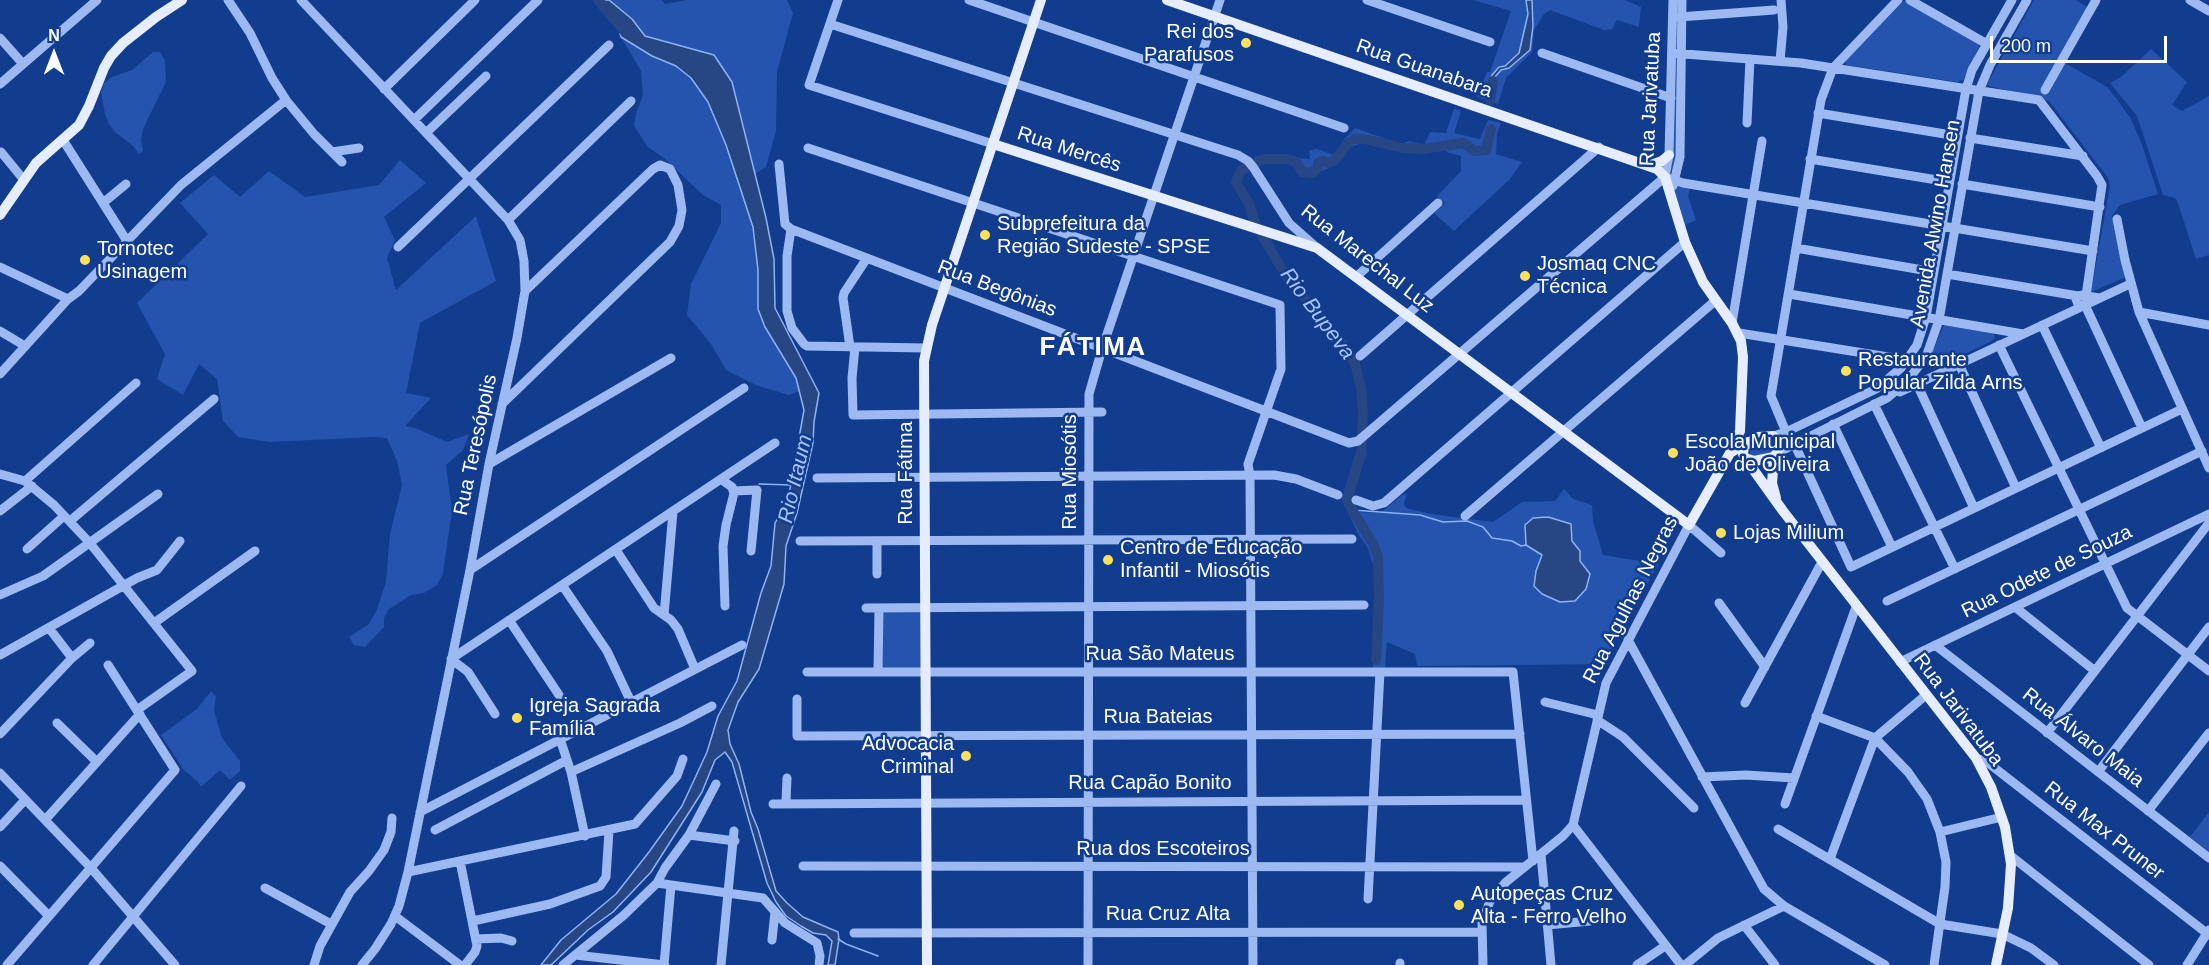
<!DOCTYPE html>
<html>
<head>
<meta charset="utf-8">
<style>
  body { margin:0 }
  #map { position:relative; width:2209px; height:965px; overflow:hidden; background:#123c8e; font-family:Arial,sans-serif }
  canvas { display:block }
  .north { position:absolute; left:24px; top:24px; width:60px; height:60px; -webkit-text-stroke:4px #123c8e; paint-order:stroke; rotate:0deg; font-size:16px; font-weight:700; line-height:24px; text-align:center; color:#fff }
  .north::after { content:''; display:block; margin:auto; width:21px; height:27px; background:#fff; clip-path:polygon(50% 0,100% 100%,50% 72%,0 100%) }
  .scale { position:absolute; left:1990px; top:36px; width:177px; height:27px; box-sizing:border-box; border:3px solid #fff; border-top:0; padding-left:8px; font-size:18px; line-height:21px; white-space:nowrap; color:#fff; -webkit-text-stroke:4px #123c8e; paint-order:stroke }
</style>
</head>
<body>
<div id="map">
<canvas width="2209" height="965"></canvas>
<div class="north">N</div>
<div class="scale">200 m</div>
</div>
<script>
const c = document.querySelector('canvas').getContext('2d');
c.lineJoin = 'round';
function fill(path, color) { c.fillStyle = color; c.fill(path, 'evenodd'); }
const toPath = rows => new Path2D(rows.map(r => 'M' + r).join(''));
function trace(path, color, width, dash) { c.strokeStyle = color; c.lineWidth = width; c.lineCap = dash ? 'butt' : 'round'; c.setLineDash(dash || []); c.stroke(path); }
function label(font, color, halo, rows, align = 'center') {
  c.font = font + ' Arial,sans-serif'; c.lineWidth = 5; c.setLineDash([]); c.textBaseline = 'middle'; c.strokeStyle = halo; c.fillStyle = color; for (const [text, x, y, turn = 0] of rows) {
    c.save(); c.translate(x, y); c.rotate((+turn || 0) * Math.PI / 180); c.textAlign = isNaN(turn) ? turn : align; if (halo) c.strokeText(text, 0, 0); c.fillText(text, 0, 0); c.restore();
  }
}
fill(toPath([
  [609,0,662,0,665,4,687,0,787,0,793,13,777,72,776,131,766,167,755,174,732,82,661,42,645,36,632,19],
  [1473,0,1526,0,1528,13,1519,53,1505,66,1498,67,1490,81,1491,93,1495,87,1495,77,1501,70,1530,50,1533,26,1532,0,1625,0,1641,7,1639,27,1617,20,1612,29,1604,30,1550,10,1544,14,1534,30,1532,52,1506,78,1498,104,1477,97,1487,72,1490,72,1511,11],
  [2034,0,2075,0,2088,7,2058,59,2107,87,2117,99,2131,119,2141,142,2158,194,2120,205,2112,216,2126,277,2091,292,2110,186,2108,178,2049,101,1989,86,1987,84],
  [1904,1,1909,1,1980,45,1963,80,1957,82,1846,65,1845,61],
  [621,37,652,56,676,66,691,78,708,102,726,145,753,227,758,270,758,309,785,361,796,378,800,391,789,395,758,386,726,370,711,344,687,315,691,284,721,223,721,205,703,195,664,158,648,147,634,126,636,114,643,95,641,71],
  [2151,49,2187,82,2172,105,2182,111,2209,96,2209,255,2196,259,2178,203,2175,198,2163,195,2137,116,2110,83,2121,77],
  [153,52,160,52,165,61,166,82,143,129,141,139,143,151,139,154,133,146,115,132,109,124,105,114,101,93,104,83,112,77,132,70],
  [1676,59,1678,157,1675,171,1670,169,1674,154,1674,61],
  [1454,108,1461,111,1454,133,1480,139,1488,120,1501,123,1497,134,1496,154,1522,162,1510,179,1454,231,1434,213,1445,203,1437,196,1461,171,1461,156,1449,153,1443,149,1397,151,1363,143,1350,147,1344,157,1329,168,1310,176,1302,174,1292,163,1271,161,1259,163,1254,157,1264,155,1310,159,1309,150,1317,149,1334,155,1345,138,1355,128,1401,144,1409,141,1424,145,1430,132,1446,133],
  [400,160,426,183,384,217,395,240,387,258,396,290,476,216,496,281,420,323,406,393,431,398,405,426,418,429,447,442,469,434,463,450,446,465,452,511,443,573,437,585,424,593,411,595,389,609,384,618,384,627,365,647,354,645,349,637,368,625,376,612,386,582,390,534,402,485,397,461,387,438,374,437,270,442,238,437,223,421,217,379,199,364,183,395,157,379,165,354,137,303,208,234,180,203,214,175,240,197,269,171,305,197,379,185],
  [1675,184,1690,189,1688,196,1696,220,1685,225,1674,192],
  [1944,325,1993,332,1995,338,1990,342,1933,369,1929,366,1929,360],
  [1760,440,1770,440,1775,445,1773,453,1751,456,1749,448],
  [1367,453,1354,487,1354,502,1359,512,1381,513,1402,495,1407,494,1404,504,1406,508,1431,514,1493,522,1522,502,1555,501,1564,489,1573,499,1592,505,1593,521,1603,555,1659,564,1620,631,1604,664,1417,666,1415,654,1387,642,1385,668,1373,668,1375,571,1368,548,1358,534,1342,499,1355,455],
  [881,612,920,612,921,670,881,671],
  [211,691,216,697,214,710,222,738,240,761,240,771,230,780,220,770,201,787,198,782,183,769,161,735,197,709],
  [2209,812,2209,852,2190,837]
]), '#2454ad');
const water = toPath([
  [597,0,609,0,632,19,645,36,714,55,732,82,766,218,774,259,775,308,819,393,814,422,813,443,797,513,786,546,784,584,759,669,738,702,728,730,730,744,739,764,751,812,758,829,776,891,787,903,803,917,838,932,839,939,835,965,828,965,832,941,826,935,813,933,801,926,786,916,776,902,767,883,732,762,725,752,715,760,702,792,651,872,613,912,588,930,551,965,541,965,561,940,616,894,649,852,682,806,707,752,718,716,737,681,761,593,771,566,775,523,788,500,804,410,796,378,765,327,758,309,758,270,753,227,726,145,708,102,691,78,676,66,652,56,621,37,615,14,597,0],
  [1526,0,1532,0,1533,26,1530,50,1509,68,1501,70,1495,77,1495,87,1490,94,1490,81,1492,75,1499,67,1505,66,1519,53,1528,14,1526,0],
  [1548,517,1571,524,1572,541,1580,551,1580,561,1590,574,1586,589,1575,601,1560,602,1542,594,1534,586,1536,571,1542,555,1526,545,1525,525,1533,518,1548,517]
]);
fill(water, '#274684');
trace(water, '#8eb3f5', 1.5);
trace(toPath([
  [759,484,791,485],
  [1353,510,1420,515,1443,522,1467,521,1483,527,1492,538,1512,541,1521,546,1526,545],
  [838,939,846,944,878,956]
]), '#8eb3f5', 1.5);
trace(toPath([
  [598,0,625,32],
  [1490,101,1493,81],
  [1354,139,1364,139,1403,148,1423,149,1463,143,1475,151,1486,150,1491,129],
  [1348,143,1335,160,1328,163,1322,161,1318,163,1318,168,1312,173,1302,172,1296,162,1288,159,1264,159,1241,170,1236,182,1249,204,1255,223,1286,276,1344,345,1355,363,1361,388,1363,412,1361,454,1347,501,1373,544,1378,557,1379,599,1376,660]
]), '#274684', 10);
trace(toPath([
  [228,0,250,33,272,78,286,100,314,134,342,162],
  [301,0,508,220,520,240,524,261,525,291,517,338,489,464,470,570,408,872,399,906,391,924,375,949,362,965],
  [838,0,809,85,993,144],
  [969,0,1344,128],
  [1367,0,1490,42],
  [1910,0,1987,44],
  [2190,0,2209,11],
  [1679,17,1774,10],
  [830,24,1238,155,1248,161,1253,167,1289,223,1315,246],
  [0,38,23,64],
  [1542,53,1671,98],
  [1672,53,1801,63,2039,100,2097,176,2102,185,2086,296,2100,298],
  [1780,61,1783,27,1781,0],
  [0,84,97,0],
  [384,89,475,0],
  [2045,90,2096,0],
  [1818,113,1957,136],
  [414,120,538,0],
  [1747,123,1750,59],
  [426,133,486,76],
  [1970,138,2083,156],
  [63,140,127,241],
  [808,148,1280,305,1281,369,1248,464,1250,476,1253,965],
  [1,152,24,180],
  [332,152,359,148],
  [1810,159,1949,182],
  [779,164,785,224,791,229,787,256,787,311,792,328,804,344,807,346,926,348],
  [1665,177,1683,183,2093,251],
  [1665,177,1669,155,1673,0],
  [1962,184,2100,207],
  [1673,186,1680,157,1682,0],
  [103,203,126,184],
  [2117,219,2125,260,2139,312,2209,468],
  [508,220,631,101],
  [791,229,1349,443,1358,441,1665,177],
  [398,247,609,45],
  [1796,248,1934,272],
  [0,267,68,299],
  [1947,274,2078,296,2083,295,2087,298,2086,304,2081,306,2078,304,2076,299,2078,296],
  [1356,277,1438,203],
  [1789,294,2023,334],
  [2085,305,2142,428],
  [2139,312,2209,325],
  [1732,323,1762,141],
  [2042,325,2101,448],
  [0,331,25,346],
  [1739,333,1907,360],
  [1999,345,2127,608,2209,671],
  [850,347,843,298,844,293,867,258],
  [855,347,852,378,853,415,1102,412],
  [1360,356,1599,147],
  [1959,364,2016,488],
  [0,374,68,299,79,291,181,185,286,100],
  [1917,384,1974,508],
  [1900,392,2130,284],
  [502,404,670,242,679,226,682,210,678,185,670,169,660,165,653,169,525,291],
  [1874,404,1955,569],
  [1833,424,1892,547],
  [1786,432,1771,396,1821,100,1833,68,1898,0],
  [1773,436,1786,432,1876,389,1901,368,1917,345,1926,317,1966,89,1972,70,2012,0],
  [1794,443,1851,567,2182,409],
  [1777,453,1887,398,1907,381,1926,357,1939,320,1979,91,1990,65,2027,0],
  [489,464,671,358],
  [0,474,25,481,54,505,89,542,192,671,137,710],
  [817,478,1274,475,1296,479,1338,495],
  [722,480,732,487,734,493,726,525,723,546,725,606],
  [25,481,136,383],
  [733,491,757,490,751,551],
  [1356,500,1373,506,1384,503,1685,242],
  [0,511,32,486],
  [1465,516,1715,301],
  [70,521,214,399],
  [800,541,1352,539],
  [877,541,877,574],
  [27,549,64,516],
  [616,550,654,608,671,620,678,629,695,669],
  [470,570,744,388],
  [562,585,607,651,631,702],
  [0,595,43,576,158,494],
  [1887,601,2202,451],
  [1719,603,1765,667],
  [2015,607,2095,671],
  [866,608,1364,605],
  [664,615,673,512],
  [509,620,559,695],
  [154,623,255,551],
  [1628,640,1764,889,1784,906,1885,965],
  [1935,645,2209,858],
  [0,655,137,578,157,570,180,541],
  [72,658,90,643],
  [1900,662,2209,514],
  [807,672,1513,672,1533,861],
  [878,672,879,608],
  [797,699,797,736,1520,734],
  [1545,702,1598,715],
  [1745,703,1822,562],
  [495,714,468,672,451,659,775,443],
  [1816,716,1875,738,1908,772,1927,799,1940,832,1946,862,1945,887,1934,965],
  [1597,720,1623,737,1694,808],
  [57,723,97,762],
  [2047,733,2209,523],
  [0,734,72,658,49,628],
  [560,739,571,772,585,836],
  [1976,758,1987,762,2209,935],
  [571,772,680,723,712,706],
  [2098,772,2209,627],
  [0,773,91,868,175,965],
  [1702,777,1746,775,1794,778],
  [786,802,787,778],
  [773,804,1526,800],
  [1785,804,1856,607],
  [2148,811,2209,733],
  [420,812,742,645],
  [45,820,140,714],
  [1573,825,1681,965],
  [0,827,24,801],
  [1778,829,1940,924,2002,934,2031,948,2054,965],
  [435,830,567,760],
  [1940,832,2002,817],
  [689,835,735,841],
  [1541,854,1551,965],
  [2011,856,2149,965],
  [1830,859,1875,738,1926,695],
  [460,861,477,946,475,952,465,965],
  [0,866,49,916],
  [803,866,1524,867],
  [408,872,635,824,677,776,683,759],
  [657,883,763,898,785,923,817,943,820,956,819,965],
  [265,888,331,924],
  [1368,899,1380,672],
  [395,916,460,965],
  [473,921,550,904,600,886,606,877,609,831],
  [1547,925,1590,921],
  [1744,925,1775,965],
  [854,933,1482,932],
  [476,939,501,938,512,941],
  [772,940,775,912],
  [575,955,665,965],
  [7,965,175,770,108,665],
  [93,965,241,786],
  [314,965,320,946,350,892,369,871,384,850,391,832,392,818],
  [563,965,624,915,657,883,665,868,689,835,716,784],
  [664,965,671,885],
  [721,965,734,831],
  [1088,965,1089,394,1102,349,1220,0],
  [1400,965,1400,963],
  [1483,965,1482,923,1490,901,1506,882,1563,836,1573,825,1606,683,1689,525,1721,553],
  [1637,965,1665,946],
  [1685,965,1718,938,1784,906],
  [2187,965,2209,930]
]), '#9cbaf1', 9);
trace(toPath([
  [1167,0,1657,169,1665,177,1685,242,1703,282,1732,323,1741,341,1743,357,1740,431,1730,453],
  [993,144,1317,248,1689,525,1730,453,1748,442],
  [1651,165,1662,161,1669,155],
  [0,215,36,163,79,125,89,106,104,68,111,56,123,43,156,17,182,0],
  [1774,457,1772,483,1776,498],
  [1745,458,1754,461,1774,457,1780,447,1779,442,1773,436,1758,437,1744,446,1743,454,1745,458,1783,511,1976,758,1991,787,2005,827,2011,864,2008,908,1996,965],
  [927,965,924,361,932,325,1041,0]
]), '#e6edff', 10);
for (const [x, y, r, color] of [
  [1246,43,6,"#ffe05c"],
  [985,235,6,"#ffe05c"],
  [85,260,6,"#ffe05c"],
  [1525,276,6,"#ffe05c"],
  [1846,371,6,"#ffe05c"],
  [1673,453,6,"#ffe05c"],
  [1721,533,6,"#ffe05c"],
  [1108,560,6,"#ffe05c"],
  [517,718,6,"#ffe05c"],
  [966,756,6,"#ffe05c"],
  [1459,905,6,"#ffe05c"]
]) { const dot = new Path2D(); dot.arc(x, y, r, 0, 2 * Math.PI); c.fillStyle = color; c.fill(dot); trace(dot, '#123c8e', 2); }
label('20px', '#fff', '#123c8e', [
  ["Rei dos",1234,32,"right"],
  ["Parafusos",1234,55,"right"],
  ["Subprefeitura da",997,224],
  ["Região Sudeste - SPSE",997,247],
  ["Tornotec",97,249],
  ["Usinagem",97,272],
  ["Josmaq CNC",1537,264],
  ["Técnica",1537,287],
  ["Restaurante",1858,360],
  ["Popular Zilda Arns",1858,383],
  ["Escola Municipal",1685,442],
  ["João de Oliveira",1685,465],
  ["Lojas Milium",1733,533],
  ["Centro de Educação",1120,548],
  ["Infantil - Miosótis",1120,571],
  ["Igreja Sagrada",529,706],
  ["Família",529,729],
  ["Advocacia",954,744,"right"],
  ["Criminal",954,767,"right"],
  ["Autopeças Cruz",1471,894],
  ["Alta - Ferro Velho",1471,917]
], 'left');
label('20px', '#fff', '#123c8e', [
  ["Rua Guanabara",1424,69,19],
  ["Rua Jarivatuba",1651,99,-87],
  ["Rua Mercês",1069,150,18],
  ["Avenida Alwino Hansen",1936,224,-80],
  ["Rua Marechal Luz",1367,259,38],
  ["Rua Begônias",997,289,21],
  ["Rua Teresópolis",476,445,-78],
  ["Rua Miosótis",1070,472,-90],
  ["Rua Fátima",906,473,-90],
  ["Rua Odete de Souza",2047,572,-26],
  ["Rua Agulhas Negras",1631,600,-63],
  ["Rua São Mateus",1160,654],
  ["Rua Jarivatuba",1958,710,53],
  ["Rua Bateias",1158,717],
  ["Rua Álvaro Maia",2083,738,38],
  ["Rua Capão Bonito",1150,783],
  ["Rua Max Pruner",2104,831,38],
  ["Rua dos Escoteiros",1163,849],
  ["Rua Cruz Alta",1168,914]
]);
label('italic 21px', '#a8c5f9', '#123c8e', [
  ["Rio Bupeva",1317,314,53],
  ["Rio Itaum",796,479,-77]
]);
c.letterSpacing = '1.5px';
label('bold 26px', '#fff', '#123c8e', [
  ["FÁTIMA",1093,348]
]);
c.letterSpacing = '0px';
</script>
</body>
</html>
